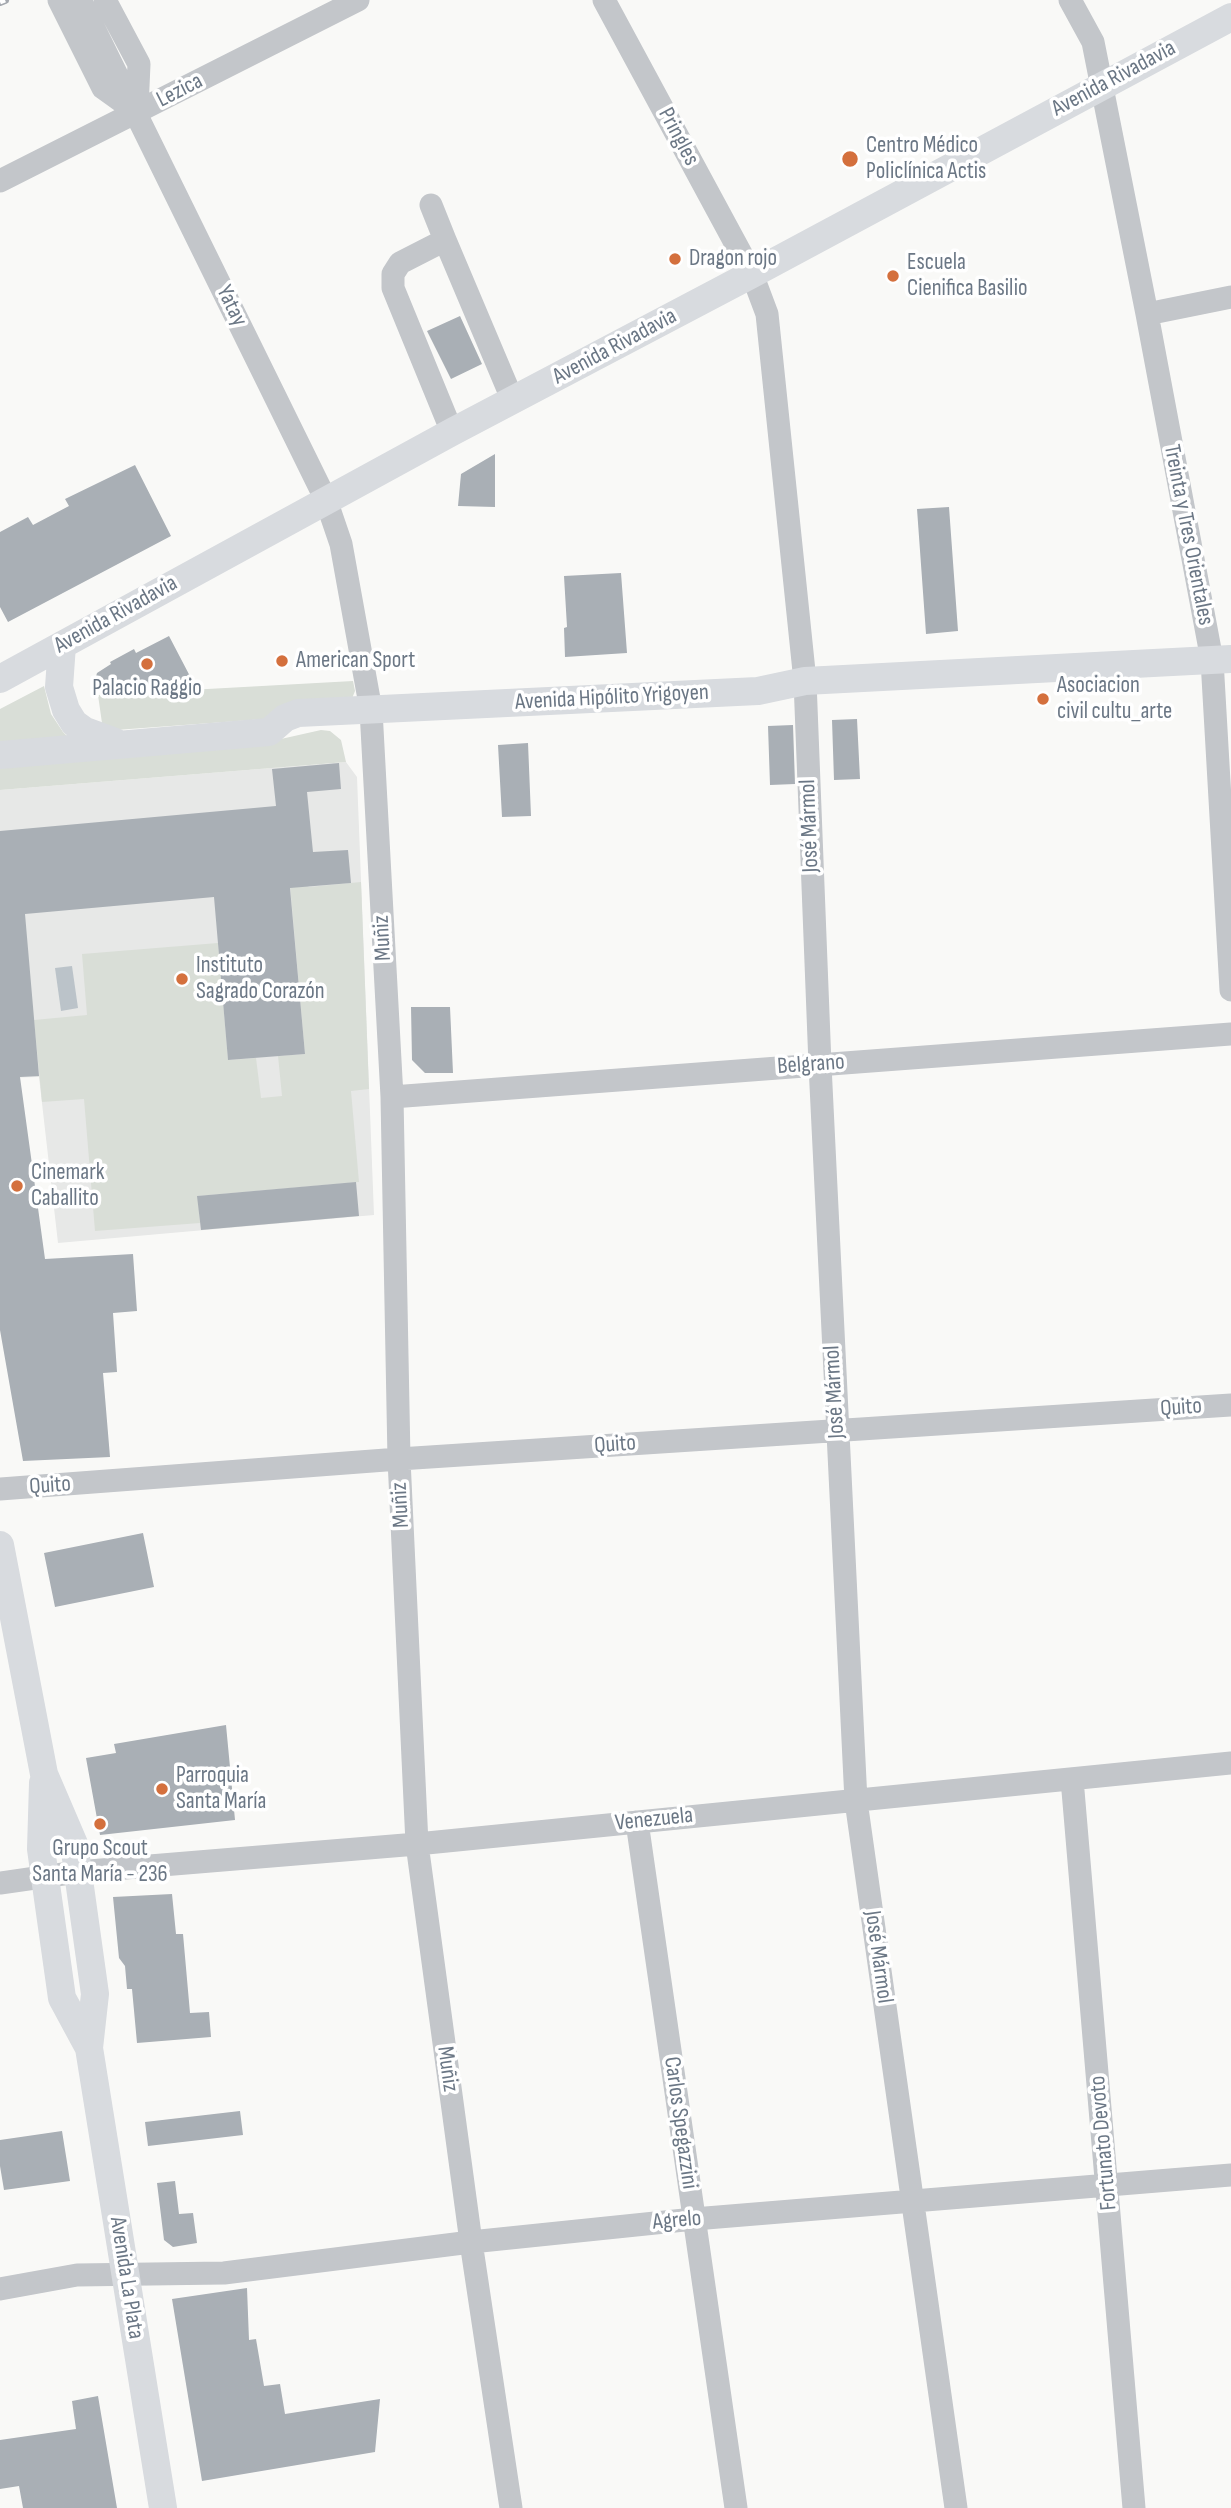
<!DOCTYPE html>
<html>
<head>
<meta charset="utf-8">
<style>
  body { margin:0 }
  canvas { display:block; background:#f9f9f7 }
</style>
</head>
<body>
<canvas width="1231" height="2508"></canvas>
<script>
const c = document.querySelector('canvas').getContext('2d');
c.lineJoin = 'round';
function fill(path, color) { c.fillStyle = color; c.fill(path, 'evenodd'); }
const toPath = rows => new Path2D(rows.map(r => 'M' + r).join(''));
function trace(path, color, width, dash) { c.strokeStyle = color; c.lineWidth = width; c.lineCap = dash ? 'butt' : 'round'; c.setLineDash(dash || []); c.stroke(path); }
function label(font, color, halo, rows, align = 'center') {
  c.font = font + ' "Sofia Sans Condensed",sans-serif'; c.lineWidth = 7; c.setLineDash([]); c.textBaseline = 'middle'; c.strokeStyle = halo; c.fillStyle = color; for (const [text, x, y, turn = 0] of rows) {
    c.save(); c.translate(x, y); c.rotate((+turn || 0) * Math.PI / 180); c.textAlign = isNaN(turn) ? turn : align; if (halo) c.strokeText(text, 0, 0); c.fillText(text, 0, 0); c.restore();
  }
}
fill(toPath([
  [346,762,357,777,374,1215,58,1243,39,1077,0,1078,0,790]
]), '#e7e8e7');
fill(toPath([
  [353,681,355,691,351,701,265,719,116,730,102,723,98,695],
  [44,686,51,714,63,732,72,741,0,747,0,709],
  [321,730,330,731,341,740,346,762,0,790,0,765,272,741],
  [289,874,309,887,361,882,369,1089,351,1091,359,1182,198,1196,200,1223,95,1231,84,1099,42,1102,34,1020,87,1015,82,954,218,943,228,1060,256,1058,261,1098,282,1096,278,1056,305,1054]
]), '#d9ded7');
fill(toPath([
  [72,966,78,1008,61,1011,55,968]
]), '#bbc3c9');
fill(toPath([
  [460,316,482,364,451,379,427,331],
  [495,454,495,507,458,506,461,474],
  [135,465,171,536,8,622,0,607,0,532,28,517,33,525,69,506,65,499],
  [949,507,958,631,926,634,917,509],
  [621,573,627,653,565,657,564,628,567,627,564,576],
  [169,636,193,682,171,682,171,687,109,689,95,680,97,673,111,664,110,662,134,649,136,653],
  [857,719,860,779,834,780,832,720],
  [793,725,795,784,770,785,768,726],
  [528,743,531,816,502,817,498,745],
  [339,763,341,789,307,792,313,852,348,850,351,883,290,888,305,1054,228,1060,214,897,25,914,39,1076,20,1077,45,1259,133,1254,137,1311,113,1313,117,1372,103,1373,110,1457,23,1461,0,1330,0,831,276,806,272,769],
  [411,1007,450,1007,453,1073,425,1073,412,1060],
  [356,1182,359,1216,201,1230,197,1196],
  [143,1533,154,1587,55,1607,44,1553],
  [226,1725,235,1820,100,1835,86,1758,116,1753,114,1744],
  [172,1894,176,1934,183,1934,190,2013,209,2012,211,2037,137,2043,132,1989,127,1989,125,1966,119,1958,113,1897],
  [240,2111,243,2135,148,2146,145,2122],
  [62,2131,70,2181,4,2190,0,2166,0,2140],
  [175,2181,179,2214,193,2213,197,2243,173,2247,164,2240,157,2183],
  [247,2288,249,2340,256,2339,264,2386,280,2384,285,2414,380,2399,375,2452,202,2481,172,2299],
  [98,2396,117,2508,23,2508,19,2486,0,2489,0,2440,76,2429,72,2401]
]), '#a9afb5');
trace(toPath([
  [59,0,103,88,135,111],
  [80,0,326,500,341,544,371,710,392,1097,399,1459,417,1844,471,2242,511,2508],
  [105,0,139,64,137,109],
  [604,0,752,274,767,314,805,681,820,1065,856,1801,956,2508],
  [1070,0,1093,42,1147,314,1212,660,1231,990],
  [0,181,358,0],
  [431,205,445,240],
  [1147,314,1231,297],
  [452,432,393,288,393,274,400,263,445,240,513,401],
  [392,1097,1231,1034],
  [0,1489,399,1459,1231,1405],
  [1072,1779,1134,2508],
  [637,1822,736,2508],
  [0,1883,77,1872,417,1844,1231,1763],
  [0,2289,77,2275,224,2273,471,2242,694,2219,1231,2175]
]), '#c3c6ca', 23);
trace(toPath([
  [62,645,59,687,66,710,74,723,85,731,115,742],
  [0,679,452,432,752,274,1231,17],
  [0,755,269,732,285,718,298,713,758,691,805,681,1231,659],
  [0,1545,44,1774,74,1844,95,1994,89,2048,163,2508],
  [43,1783,41,1849,62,1998,89,2048]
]), '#d8dbdf', 28);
const rail = toPath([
  [0,2,5,0]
]);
trace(rail, '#a5a9af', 8);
trace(rail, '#fff', 5, [16]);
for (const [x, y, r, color] of [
  [850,159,9,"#d4703d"],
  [675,259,7,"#d4703d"],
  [893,276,7,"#d4703d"],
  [282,661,7,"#d4703d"],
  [147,664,7,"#d4703d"],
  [1043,699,7,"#d4703d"],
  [182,979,7,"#d4703d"],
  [17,1186,7,"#d4703d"],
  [162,1789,7,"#d4703d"],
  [100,1824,7,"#d4703d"]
]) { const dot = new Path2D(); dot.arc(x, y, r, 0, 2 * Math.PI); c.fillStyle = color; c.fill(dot); trace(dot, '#fff', 2.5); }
label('23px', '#6b7785', '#fff', [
  ["Avenida Rivadavia",1114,79,-28],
  ["Lezica",180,91,-27],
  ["Pringles",678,137,62],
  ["Yatay",231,306,64],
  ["Avenida Rivadavia",615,347,-28],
  ["Treinta y Tres Orientales",1188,535,79],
  ["Avenida Rivadavia",116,615,-29],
  ["Avenida Hipólito Yrigoyen",612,698,-3],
  ["José Mármol",810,826,-92],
  ["Muñiz",383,938,-93],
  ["Belgrano",811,1065,-4],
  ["José Mármol",835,1392,-93],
  ["Quito",1181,1408,-4],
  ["Quito",615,1445,-4],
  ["Quito",50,1486,-4],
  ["Muñiz",401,1505,-93],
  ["Venezuela",654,1820,-6],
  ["José Mármol",878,1957,82],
  ["Muñiz",447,2069,82],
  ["Carlos Spegazzini",680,2123,82],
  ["Fortunato Devoto",1104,2143,-95],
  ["Agrelo",677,2221,-5],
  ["Avenida La Plata",126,2278,81]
]);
label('23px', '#6b7785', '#fff', [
  ["Centro Médico",866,146],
  ["Policlínica Actis",866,172],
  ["Dragon rojo",689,259],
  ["Escuela",907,263],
  ["Cienifica Basilio",907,289],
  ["American Sport",296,661],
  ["Asociacion",1057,686],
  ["civil cultu_arte",1057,712],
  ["Palacio Raggio",147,689,"center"],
  ["Instituto",196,966],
  ["Sagrado Corazón",196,992],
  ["Cinemark",31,1173],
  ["Caballito",31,1199],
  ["Parroquia",176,1776],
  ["Santa María",176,1802],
  ["Grupo Scout",100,1849,"center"],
  ["Santa María - 236",100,1875,"center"]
], 'left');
</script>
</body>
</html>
